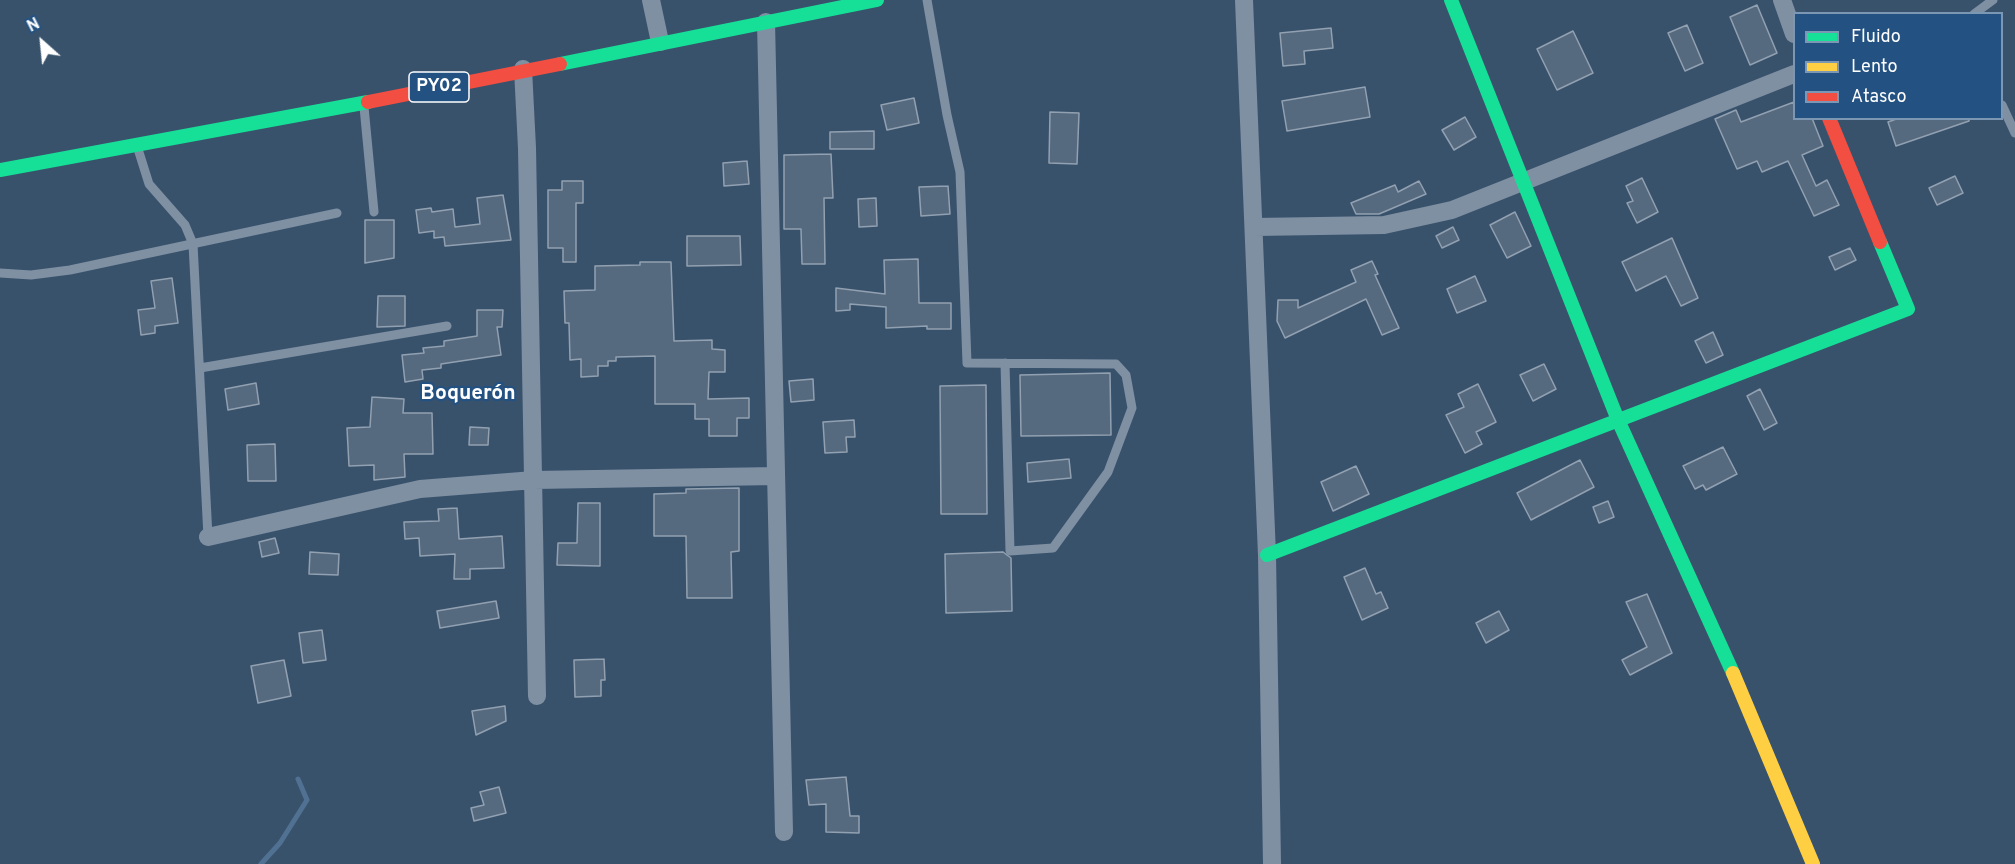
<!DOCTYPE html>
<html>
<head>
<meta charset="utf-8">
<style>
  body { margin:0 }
  #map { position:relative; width:2015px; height:864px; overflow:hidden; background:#39526c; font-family:Overpass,sans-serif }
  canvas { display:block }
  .legend { position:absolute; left:1793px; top:12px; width:210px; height:108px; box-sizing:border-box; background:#235282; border:2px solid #7b97b4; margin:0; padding:8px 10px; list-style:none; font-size:18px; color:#fff }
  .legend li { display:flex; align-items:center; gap:12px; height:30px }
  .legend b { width:30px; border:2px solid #7b97b4 }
  .north { position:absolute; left:12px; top:12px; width:60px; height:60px; -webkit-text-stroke:4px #235282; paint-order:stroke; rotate:333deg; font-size:16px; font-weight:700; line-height:24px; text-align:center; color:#fff }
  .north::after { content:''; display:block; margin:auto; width:21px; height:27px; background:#fff; clip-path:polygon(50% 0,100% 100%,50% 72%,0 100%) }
</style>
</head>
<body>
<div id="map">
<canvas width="2015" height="864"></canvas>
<ul class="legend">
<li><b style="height:8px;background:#16e098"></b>Fluido</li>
<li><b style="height:8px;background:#ffcf43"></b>Lento</li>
<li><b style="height:8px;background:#f24e42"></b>Atasco</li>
</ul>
<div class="north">N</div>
</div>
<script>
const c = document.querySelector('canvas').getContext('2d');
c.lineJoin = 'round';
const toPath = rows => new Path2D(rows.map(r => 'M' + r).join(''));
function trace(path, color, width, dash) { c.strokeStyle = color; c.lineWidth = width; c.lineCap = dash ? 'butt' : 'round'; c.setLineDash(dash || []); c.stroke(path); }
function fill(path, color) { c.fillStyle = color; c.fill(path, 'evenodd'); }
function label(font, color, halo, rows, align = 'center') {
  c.font = font + ' Overpass,sans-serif'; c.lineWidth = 4.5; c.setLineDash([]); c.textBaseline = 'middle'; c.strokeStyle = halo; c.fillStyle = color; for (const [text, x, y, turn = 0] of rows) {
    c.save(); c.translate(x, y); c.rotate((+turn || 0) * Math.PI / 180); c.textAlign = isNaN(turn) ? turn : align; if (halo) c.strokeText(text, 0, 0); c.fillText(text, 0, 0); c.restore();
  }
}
trace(toPath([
  [261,864,280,843,307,800,298,779]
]), '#517192', 5);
const building = toPath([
  [1757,5,1777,53,1750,65,1730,17,1757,5],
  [1687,25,1703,63,1685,71,1668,33,1687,25],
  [1331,28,1333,48,1304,51,1305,64,1283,66,1280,33,1331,28],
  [1573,31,1593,73,1557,90,1537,49,1573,31],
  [1365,87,1370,117,1287,131,1282,101,1365,87],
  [914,98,919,123,887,130,881,105,914,98],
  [1794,102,1794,118,1812,118,1823,146,1802,155,1816,186,1827,180,1839,205,1814,216,1788,161,1762,172,1757,161,1737,169,1715,119,1736,110,1741,122,1794,102],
  [1050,112,1079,113,1077,164,1049,163,1050,112],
  [1465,117,1476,137,1454,150,1442,130,1465,117],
  [1899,118,1969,118,1969,121,1896,146,1888,122,1899,118],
  [874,131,874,149,830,149,830,132,874,131],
  [831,154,833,198,824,198,825,264,802,264,801,229,784,229,784,155,831,154],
  [747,161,749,184,724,186,723,163,747,161],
  [1955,176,1963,193,1937,205,1929,188,1955,176],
  [1642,178,1658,212,1637,223,1627,203,1633,201,1626,186,1642,178],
  [562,181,583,181,583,203,576,203,576,262,563,262,563,248,548,248,548,190,562,190,562,181],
  [1419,181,1426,194,1379,214,1356,214,1351,203,1395,185,1398,192,1419,181],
  [948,186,950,214,921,216,919,187,948,186],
  [503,195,511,240,445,246,444,237,434,238,434,231,419,233,416,210,431,208,432,212,453,209,455,227,480,224,477,198,503,195],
  [876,198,877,226,859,227,858,199,876,198],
  [1515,212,1531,246,1507,258,1490,225,1515,212],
  [365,220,394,220,394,258,365,263,365,220],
  [1453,227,1459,240,1442,248,1436,236,1453,227],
  [687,236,740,236,741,265,687,266,687,236],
  [1672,238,1698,298,1681,306,1666,276,1636,291,1622,262,1672,238],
  [1850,248,1856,260,1835,270,1829,257,1850,248],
  [918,259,919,303,951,303,951,329,927,329,927,326,886,328,886,307,850,304,850,310,836,311,836,288,885,294,884,260,918,259],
  [1372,261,1378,274,1375,275,1399,328,1382,335,1366,299,1285,338,1277,321,1278,300,1298,300,1298,308,1356,282,1351,270,1372,261],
  [640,262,671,262,674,341,712,340,712,349,725,350,725,372,709,372,708,399,749,398,749,418,737,418,737,436,709,436,709,419,695,419,695,404,655,404,655,356,616,357,616,361,608,361,608,366,598,366,598,376,581,377,581,359,570,360,569,323,565,323,564,291,595,290,595,266,640,265,640,262],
  [1475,276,1486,301,1457,313,1447,289,1475,276],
  [172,278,178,323,155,326,155,333,141,335,138,310,155,308,151,281,172,278],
  [378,296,405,296,405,326,377,327,378,296],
  [477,310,503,310,502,327,497,327,501,355,441,364,441,368,422,370,423,379,405,382,402,355,424,353,423,348,444,346,444,341,477,336,477,310],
  [1713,332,1723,355,1706,363,1695,341,1713,332],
  [1544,364,1556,389,1533,401,1520,375,1544,364],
  [1110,373,1111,435,1021,436,1020,375,1110,373],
  [813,379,814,400,791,402,789,381,813,379],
  [256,383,259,404,228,410,225,389,256,383],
  [1478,384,1496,422,1476,432,1482,444,1465,453,1446,415,1464,407,1458,394,1478,384],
  [986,385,987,514,941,514,940,386,986,385],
  [1760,389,1777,423,1764,430,1747,396,1760,389],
  [372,397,404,399,403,413,432,413,433,454,404,454,405,477,374,480,374,465,349,466,347,428,370,427,372,397],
  [854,420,855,437,846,437,847,452,825,453,823,422,854,420],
  [470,427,489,428,488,445,469,445,470,427],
  [275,444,276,481,248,481,247,445,275,444],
  [1723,447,1737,474,1706,490,1703,485,1695,489,1683,466,1723,447],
  [1069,459,1071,478,1028,482,1027,463,1069,459],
  [1580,460,1594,487,1531,520,1517,493,1580,460],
  [1356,466,1369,494,1333,511,1321,482,1356,466],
  [739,488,739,551,731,552,732,598,687,598,686,536,654,536,654,494,686,493,686,489,739,488],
  [1608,501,1614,517,1599,523,1593,507,1608,501],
  [578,503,600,503,600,566,557,565,558,543,577,543,578,503],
  [457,508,459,539,502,536,504,568,470,569,470,579,454,579,455,554,420,556,419,538,405,539,404,522,439,521,438,509,457,508],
  [275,538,279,553,262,557,259,542,275,538],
  [310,552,339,554,338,575,309,574,310,552],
  [1003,552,1011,558,1012,611,946,613,945,554,1003,552],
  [1365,568,1376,594,1381,592,1388,608,1362,620,1344,577,1365,568],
  [1647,594,1672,653,1630,675,1622,660,1647,647,1626,602,1647,594],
  [496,601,499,618,440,628,437,611,496,601],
  [1499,611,1509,630,1486,643,1476,623,1499,611],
  [322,630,326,660,303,663,299,633,322,630],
  [604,659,605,680,601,680,601,696,575,697,574,660,604,659],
  [284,660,291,696,258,703,251,666,284,660],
  [505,706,506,721,476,735,472,711,505,706],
  [846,777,850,816,859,816,859,833,826,832,826,804,809,805,806,780,846,777],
  [499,787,506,813,474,821,471,808,484,805,480,792,499,787]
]);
fill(building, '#566a7f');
trace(building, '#92a1b1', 1.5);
trace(toPath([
  [927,0,947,115,960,172,967,363,1116,364,1126,375,1132,408,1108,472,1053,548,1010,551,1005,363],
  [1974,14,1993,0],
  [2002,105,2015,133],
  [364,107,374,212],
  [138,149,149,184,185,225,193,244,208,537],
  [0,273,31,275,70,270,337,213],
  [200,368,447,326]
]), '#7f90a2', 9);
trace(toPath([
  [651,0,660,42],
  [1244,0,1267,555,1272,864],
  [1782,0,1794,34],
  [766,22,784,832],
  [523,69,527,148,537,696],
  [1255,227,1384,225,1452,210,1794,74],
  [208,537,420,489,534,480,776,476]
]), '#7f90a2', 18);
trace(toPath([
  [1451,0,1618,420,1733,673],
  [560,64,877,0],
  [0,170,368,102],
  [1267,555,1908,309,1880,242]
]), '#16e098', 14);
trace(toPath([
  [1733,673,1813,864]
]), '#ffcf43', 14);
trace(toPath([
  [368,102,560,64],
  [1829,118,1880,242]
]), '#f24e42', 14);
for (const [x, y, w] of [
  [439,87,60]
]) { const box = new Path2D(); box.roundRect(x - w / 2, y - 15, w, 30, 4.5); c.fillStyle = '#235282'; c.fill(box); trace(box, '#fff', 1.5); }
label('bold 18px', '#fff', null, [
  ["PY02",439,87]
]);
label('bold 21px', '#fff', '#235282', [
  ["Boquerón",468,395]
]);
</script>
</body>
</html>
